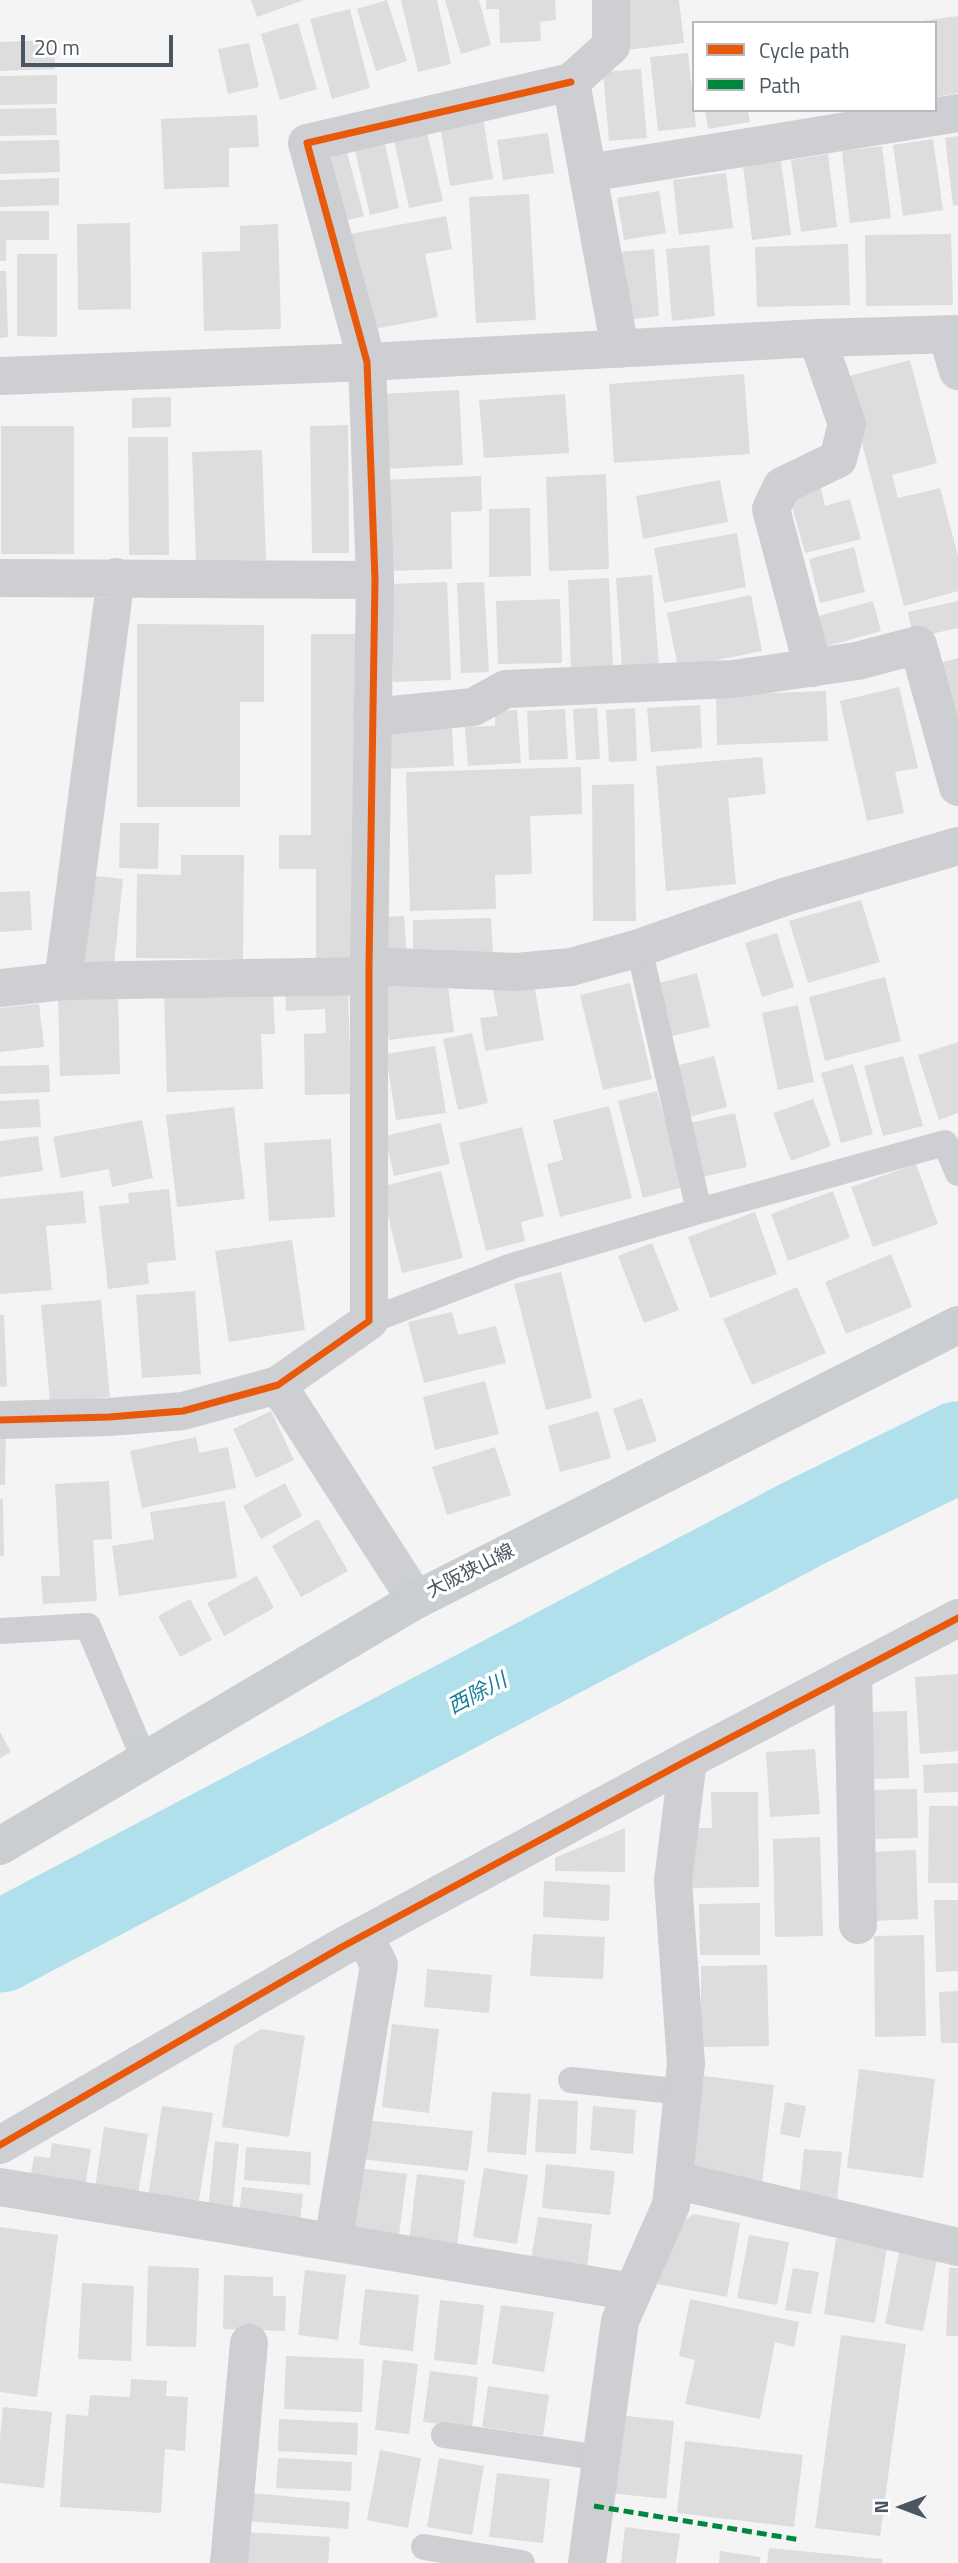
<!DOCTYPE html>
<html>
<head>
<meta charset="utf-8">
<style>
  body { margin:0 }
  #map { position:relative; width:958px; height:2563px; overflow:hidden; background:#f4f4f4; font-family:"Titillium Web",sans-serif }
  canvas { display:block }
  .legend { position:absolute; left:692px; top:21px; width:245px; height:91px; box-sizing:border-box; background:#fff; border:2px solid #b7bbbf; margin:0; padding:9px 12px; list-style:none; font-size:21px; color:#4b5660 }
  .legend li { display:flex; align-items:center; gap:14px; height:35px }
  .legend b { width:35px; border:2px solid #b7bbbf }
  .north { position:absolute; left:867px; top:2472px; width:70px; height:70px; -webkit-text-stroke:5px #fff; paint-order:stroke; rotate:270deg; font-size:19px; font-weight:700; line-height:28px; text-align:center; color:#4b5660 }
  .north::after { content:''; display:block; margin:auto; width:24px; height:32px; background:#4b5660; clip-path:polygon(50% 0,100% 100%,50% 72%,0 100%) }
  .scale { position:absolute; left:21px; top:35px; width:152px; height:32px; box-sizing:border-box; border:4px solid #4b5660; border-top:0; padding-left:9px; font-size:21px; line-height:24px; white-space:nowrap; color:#4b5660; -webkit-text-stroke:5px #fff; paint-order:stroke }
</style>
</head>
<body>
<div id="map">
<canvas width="958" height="2563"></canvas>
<ul class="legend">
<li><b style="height:9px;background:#e8590c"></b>Cycle path</li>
<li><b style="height:9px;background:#00873e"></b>Path</li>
</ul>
<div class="north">N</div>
<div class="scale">20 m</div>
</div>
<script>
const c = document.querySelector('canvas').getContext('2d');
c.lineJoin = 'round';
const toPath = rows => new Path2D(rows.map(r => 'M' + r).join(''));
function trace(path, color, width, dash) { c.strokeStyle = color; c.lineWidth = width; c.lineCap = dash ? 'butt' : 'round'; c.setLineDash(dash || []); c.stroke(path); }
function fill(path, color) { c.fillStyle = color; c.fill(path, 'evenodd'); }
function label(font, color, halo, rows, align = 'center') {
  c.font = font + ' "Titillium Web","Noto Sans JP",sans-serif'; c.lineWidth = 7; c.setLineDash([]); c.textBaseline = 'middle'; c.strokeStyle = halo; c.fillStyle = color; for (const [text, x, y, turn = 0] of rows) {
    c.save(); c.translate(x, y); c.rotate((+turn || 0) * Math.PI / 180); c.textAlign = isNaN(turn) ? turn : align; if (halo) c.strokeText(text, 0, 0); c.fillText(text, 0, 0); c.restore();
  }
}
trace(toPath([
  [0,1947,806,1522,958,1447]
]), '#b1e0ed', 91);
fill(toPath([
  [251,0,304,0,257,17],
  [387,0,407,61,376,71,357,9],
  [401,0,437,0,451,64,418,72],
  [445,0,479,0,491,45,461,54],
  [486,0,555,0,556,20,540,22,541,41,500,43,499,9,486,9],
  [622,0,679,0,684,43,627,50],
  [350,9,370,88,332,99,310,19],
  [958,16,958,93,935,97,935,23,921,21],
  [298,23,317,89,280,100,261,34],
  [55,40,55,69,0,71,0,42],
  [249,43,259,87,228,94,218,49],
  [688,53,696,127,658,131,650,57],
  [641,69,647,138,609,141,603,72],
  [57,75,57,104,0,105,0,76],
  [56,108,57,135,0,136,0,109],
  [705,110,748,110,750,122,708,129],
  [257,115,259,147,229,148,229,187,164,189,161,119],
  [483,118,493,179,450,186,440,125],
  [427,132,443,201,409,208,394,140],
  [548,133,554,173,503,180,497,140],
  [958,136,958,205,953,206,945,138],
  [384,139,399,208,370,215,354,146],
  [933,139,943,210,903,216,893,145],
  [59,140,60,172,0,174,0,141],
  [345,145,364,216,337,223,320,152],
  [882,146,891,218,850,223,842,151],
  [828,154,837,227,801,232,791,160],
  [781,161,791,235,752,240,743,166],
  [726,173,733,228,679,235,673,180],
  [59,178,59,205,0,207,0,180],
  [659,191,666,233,624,240,617,198],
  [529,194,536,320,476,323,469,197],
  [0,211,49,211,49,240,6,240,6,261,0,261],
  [446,216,452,249,425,254,438,317,368,330,350,234],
  [130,223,131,309,78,310,77,224],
  [278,224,281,329,204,331,202,252,240,251,240,226],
  [951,234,953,305,866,306,865,235],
  [848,244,850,305,757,307,755,247],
  [709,245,715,316,672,321,666,249],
  [654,249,659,316,625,320,619,252],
  [17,254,57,254,57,337,17,336],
  [0,271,6,271,8,337,0,338],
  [910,360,937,463,892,475,898,498,940,488,958,556,958,591,904,606,845,377],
  [744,374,750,454,614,463,609,384],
  [459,390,463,465,384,469,380,394],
  [565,394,569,453,484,458,479,400],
  [171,397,171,427,132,428,132,398],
  [348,425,349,553,312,553,310,426],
  [1,426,74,426,74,554,1,554],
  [128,437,168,437,169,555,129,555],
  [262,450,266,560,196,562,192,452],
  [606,474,609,569,549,571,546,477],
  [481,476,482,511,451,512,452,569,386,571,382,480],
  [720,480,728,522,643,539,636,496],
  [820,484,825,506,850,499,861,539,805,553,788,492],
  [530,508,531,576,489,577,489,509],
  [737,533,746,587,664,603,654,548],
  [854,547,865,592,820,603,809,559],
  [652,575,659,666,622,669,616,578],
  [609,578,613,670,571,671,568,580],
  [447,582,451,680,393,682,390,584],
  [484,582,489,672,461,673,457,583],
  [751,595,762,651,678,668,667,613],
  [560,599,562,663,498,664,496,601],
  [873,601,881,631,824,647,815,617],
  [958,601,958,628,913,638,908,612],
  [137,624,264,625,264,702,240,702,240,807,137,807],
  [311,634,356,634,356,962,316,962,316,869,279,869,279,835,311,835],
  [958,658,958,744,936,664],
  [899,687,918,768,895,772,904,813,867,821,840,701],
  [826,691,828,741,717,745,716,695],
  [700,705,702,748,651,752,647,708],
  [597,708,600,759,576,760,573,709],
  [635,708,637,761,609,762,606,710],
  [565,709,568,759,529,760,527,711],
  [517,710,521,763,468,766,465,727,495,726,495,712],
  [452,728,454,766,384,769,382,730],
  [762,757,766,794,728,798,736,884,666,891,656,766],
  [581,767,582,814,530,816,532,874,495,875,496,909,410,911,406,772],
  [634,784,636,921,593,921,592,785],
  [120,823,159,823,158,869,119,868],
  [181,855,244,855,243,959,136,958,137,874,181,875],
  [87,875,123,879,114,964,77,960],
  [30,891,32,930,0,932,0,892],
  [861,900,880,962,808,983,789,921],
  [404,916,407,958,384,959,381,917],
  [491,918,493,955,413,958,413,920],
  [777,933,794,987,762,997,745,943],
  [697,973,710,1027,672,1036,659,983],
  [885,977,901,1041,825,1061,809,997],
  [447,978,454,1032,389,1040,382,986],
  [533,978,544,1040,485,1051,480,1018,498,1016,492,985],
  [630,983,652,1079,603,1090,580,995],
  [348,987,351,1094,305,1095,304,1034,326,1033,325,1009,286,1011,285,988],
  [273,990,275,1034,261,1034,263,1089,167,1092,164,994],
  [118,994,120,1074,60,1076,58,995],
  [39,1004,44,1047,0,1052,0,1008],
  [798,1005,814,1082,778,1090,762,1013],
  [472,1033,488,1103,458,1110,443,1039],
  [958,1042,958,1113,939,1120,918,1055],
  [435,1046,446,1113,396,1120,386,1054],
  [714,1056,727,1107,689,1117,676,1066],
  [903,1056,923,1126,883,1136,864,1066],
  [853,1064,873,1134,841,1143,821,1073],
  [49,1065,50,1092,0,1094,0,1066],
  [657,1091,683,1187,643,1198,618,1101],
  [39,1099,41,1127,0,1129,0,1101],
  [813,1099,831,1146,791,1161,773,1113],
  [609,1106,632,1198,560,1217,547,1164,563,1160,553,1120],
  [234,1107,245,1199,177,1207,166,1115],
  [735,1113,747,1167,702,1177,690,1123],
  [142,1120,153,1178,112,1187,109,1169,61,1178,53,1137],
  [441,1123,450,1164,394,1176,385,1136],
  [522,1127,544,1216,521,1222,525,1241,486,1251,459,1143],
  [38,1136,43,1171,0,1177,0,1141],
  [331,1139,335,1217,269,1221,264,1143],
  [916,1164,938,1224,873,1247,851,1187],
  [441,1171,463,1258,402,1273,381,1187],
  [169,1189,176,1260,147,1263,149,1284,108,1289,99,1206,129,1203,128,1193],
  [83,1191,86,1223,46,1226,52,1290,0,1294,0,1199],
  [833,1191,850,1238,788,1261,771,1214],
  [755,1212,777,1274,710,1298,688,1237],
  [292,1240,305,1330,229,1342,215,1251],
  [652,1243,679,1310,644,1323,618,1256],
  [891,1254,912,1307,846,1334,825,1282],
  [561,1272,592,1398,546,1410,514,1284],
  [797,1287,826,1353,752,1385,723,1319],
  [195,1291,201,1374,142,1378,136,1295],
  [101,1300,110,1397,50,1402,41,1305],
  [452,1312,458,1335,496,1326,506,1363,424,1383,408,1322],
  [0,1315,4,1315,7,1386,0,1387],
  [485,1381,499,1434,435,1450,423,1397],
  [642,1398,657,1441,627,1451,613,1409],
  [271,1411,294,1460,256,1478,233,1429],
  [598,1411,611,1458,560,1472,548,1426],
  [0,1427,6,1427,5,1485,0,1485],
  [196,1437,199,1453,228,1447,236,1488,142,1508,130,1451],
  [495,1447,511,1495,447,1515,432,1467],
  [109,1481,112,1539,93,1540,97,1601,43,1604,41,1576,60,1576,55,1484],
  [285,1483,302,1516,261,1539,243,1506],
  [0,1499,3,1499,4,1556,0,1556],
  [225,1501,237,1578,119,1596,112,1546,154,1539,150,1512],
  [318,1519,348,1571,301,1597,272,1546],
  [257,1576,274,1608,224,1636,207,1603],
  [190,1599,212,1640,180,1657,158,1616],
  [958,1674,958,1751,920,1754,915,1677],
  [907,1711,909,1778,869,1779,867,1712],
  [0,1732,11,1752,0,1758],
  [815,1749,820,1814,770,1817,766,1752],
  [958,1763,958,1792,924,1793,923,1765],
  [917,1789,918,1838,870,1839,869,1790],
  [711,1792,758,1792,759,1887,692,1888,692,1828,712,1828],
  [929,1806,958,1806,958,1883,928,1883],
  [625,1828,625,1872,555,1871,555,1858],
  [820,1837,823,1936,775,1937,773,1839],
  [916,1850,918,1919,874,1921,871,1852],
  [544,1881,610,1885,609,1921,543,1917],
  [934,1900,958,1900,958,1971,936,1972],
  [760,1903,760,1955,700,1955,699,1904],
  [533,1934,605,1937,603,1979,530,1976],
  [924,1935,926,2036,875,2037,874,1936],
  [767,1965,769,2046,701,2047,701,1966],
  [427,1969,492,1975,489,2013,424,2007],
  [958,1991,958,2043,941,2043,939,1992],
  [392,2024,439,2029,429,2113,382,2107],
  [261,2029,305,2036,289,2137,222,2127,234,2046],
  [859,2069,935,2079,923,2178,847,2168],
  [704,2076,774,2085,762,2183,692,2175],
  [492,2092,531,2094,526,2155,487,2152],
  [538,2099,578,2101,576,2154,535,2152],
  [785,2102,806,2106,800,2138,780,2134],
  [162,2106,213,2113,198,2206,148,2198],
  [593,2106,636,2110,633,2154,590,2150],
  [364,2120,473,2131,468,2171,361,2159],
  [104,2127,148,2134,138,2194,95,2188],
  [215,2141,239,2144,232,2212,208,2210],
  [52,2143,91,2149,85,2188,30,2180,34,2156,50,2158],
  [246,2147,311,2152,310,2185,244,2180],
  [804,2149,842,2152,837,2201,799,2198],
  [546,2164,615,2171,610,2215,542,2208],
  [359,2168,407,2174,399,2235,352,2229],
  [484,2168,528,2175,517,2244,473,2237],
  [417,2174,465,2180,457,2247,409,2242],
  [242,2187,303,2194,300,2222,239,2216],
  [694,2214,740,2223,727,2297,657,2284,668,2231],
  [538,2217,592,2224,587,2268,531,2260],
  [0,2227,58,2235,37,2397,0,2392],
  [749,2235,789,2242,777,2305,737,2298],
  [836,2238,887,2247,875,2323,824,2314],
  [900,2247,938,2254,923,2331,885,2324],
  [148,2266,199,2268,196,2347,146,2346],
  [793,2268,819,2272,811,2314,785,2310],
  [949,2268,958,2268,958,2336,946,2336],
  [305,2270,346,2275,338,2340,298,2335],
  [224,2275,273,2277,273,2296,286,2296,285,2331,223,2329],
  [82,2283,134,2286,131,2361,78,2359],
  [365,2289,419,2295,413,2351,359,2345],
  [690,2299,799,2322,794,2347,775,2342,760,2419,685,2404,695,2360,679,2356],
  [440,2300,484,2305,477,2365,434,2360],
  [501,2305,554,2312,544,2372,492,2364],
  [841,2335,906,2344,880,2536,815,2528],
  [286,2356,364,2359,362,2412,284,2409],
  [383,2360,418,2364,409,2434,375,2430],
  [430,2371,478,2377,472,2428,423,2422],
  [131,2379,167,2381,166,2396,188,2397,185,2451,165,2449,161,2513,60,2507,66,2414,88,2416,90,2395,130,2397],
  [488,2386,549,2395,543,2436,482,2427],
  [3,2407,52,2412,44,2488,0,2483,0,2438],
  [617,2415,674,2421,666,2499,609,2493],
  [279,2419,358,2423,357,2455,278,2451],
  [685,2441,803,2455,794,2527,677,2513],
  [380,2450,421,2458,408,2528,367,2520],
  [278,2458,352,2462,351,2491,276,2488],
  [439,2458,484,2466,472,2535,427,2527],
  [497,2473,550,2479,543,2543,489,2537],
  [251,2493,350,2502,348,2529,248,2521],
  [625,2527,680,2534,676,2563,621,2563],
  [245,2532,330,2537,328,2563,244,2563],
  [769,2548,882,2559,882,2563,767,2563],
  [720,2551,760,2557,760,2563,719,2563]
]), '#ddddde');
trace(toPath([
  [699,1211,945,1143,958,1173],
  [369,1321,512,1266,699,1211,639,948],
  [0,1631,88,1626,145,1761],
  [571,2080,683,2092],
  [444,2435,602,2458],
  [424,2547,522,2563]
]), '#cdcfd2', 26);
trace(toPath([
  [611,0,611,46,571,82,620,349],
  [588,173,958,113],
  [947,335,958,371],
  [0,376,367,362,817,338,958,334],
  [0,578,375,580],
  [813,668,771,509,782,486,838,459,847,424,817,338],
  [372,717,473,707,506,689,733,679,857,661,918,645,958,787],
  [369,966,516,972,571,967,639,948,787,896,958,846],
  [63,981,116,577],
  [0,988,63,981,369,976],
  [278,1385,416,1600],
  [0,1420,109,1417,183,1411,278,1385,369,1321,369,966,375,580,367,362,307,143,571,82],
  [853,1673,858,1925],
  [0,2145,340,1948,688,1760,958,1618],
  [674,2180,958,2247],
  [0,2187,633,2292],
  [333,2242,379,1965,364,1935],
  [229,2563,249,2343],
  [587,2563,620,2321,671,2205,686,2064,673,1881,688,1760]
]), '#cdcfd2', 38);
trace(toPath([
  [0,1846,416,1600,958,1325]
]), '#caced0', 38);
trace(toPath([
  [594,2506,801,2540]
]), '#00873e', 5, [10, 5]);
trace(toPath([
  [0,1420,109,1417,183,1411,278,1385,369,1321,369,966,375,580,367,362,307,143,571,82],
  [0,2145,340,1948,688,1760,958,1618]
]), '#e8590c', 7);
label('19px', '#4b5660', '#fff', [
  ["大阪狭山線",471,1572,-27]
]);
label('italic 21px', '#127f9c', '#fff', [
  ["西除川",478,1695,-28]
]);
</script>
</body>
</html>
